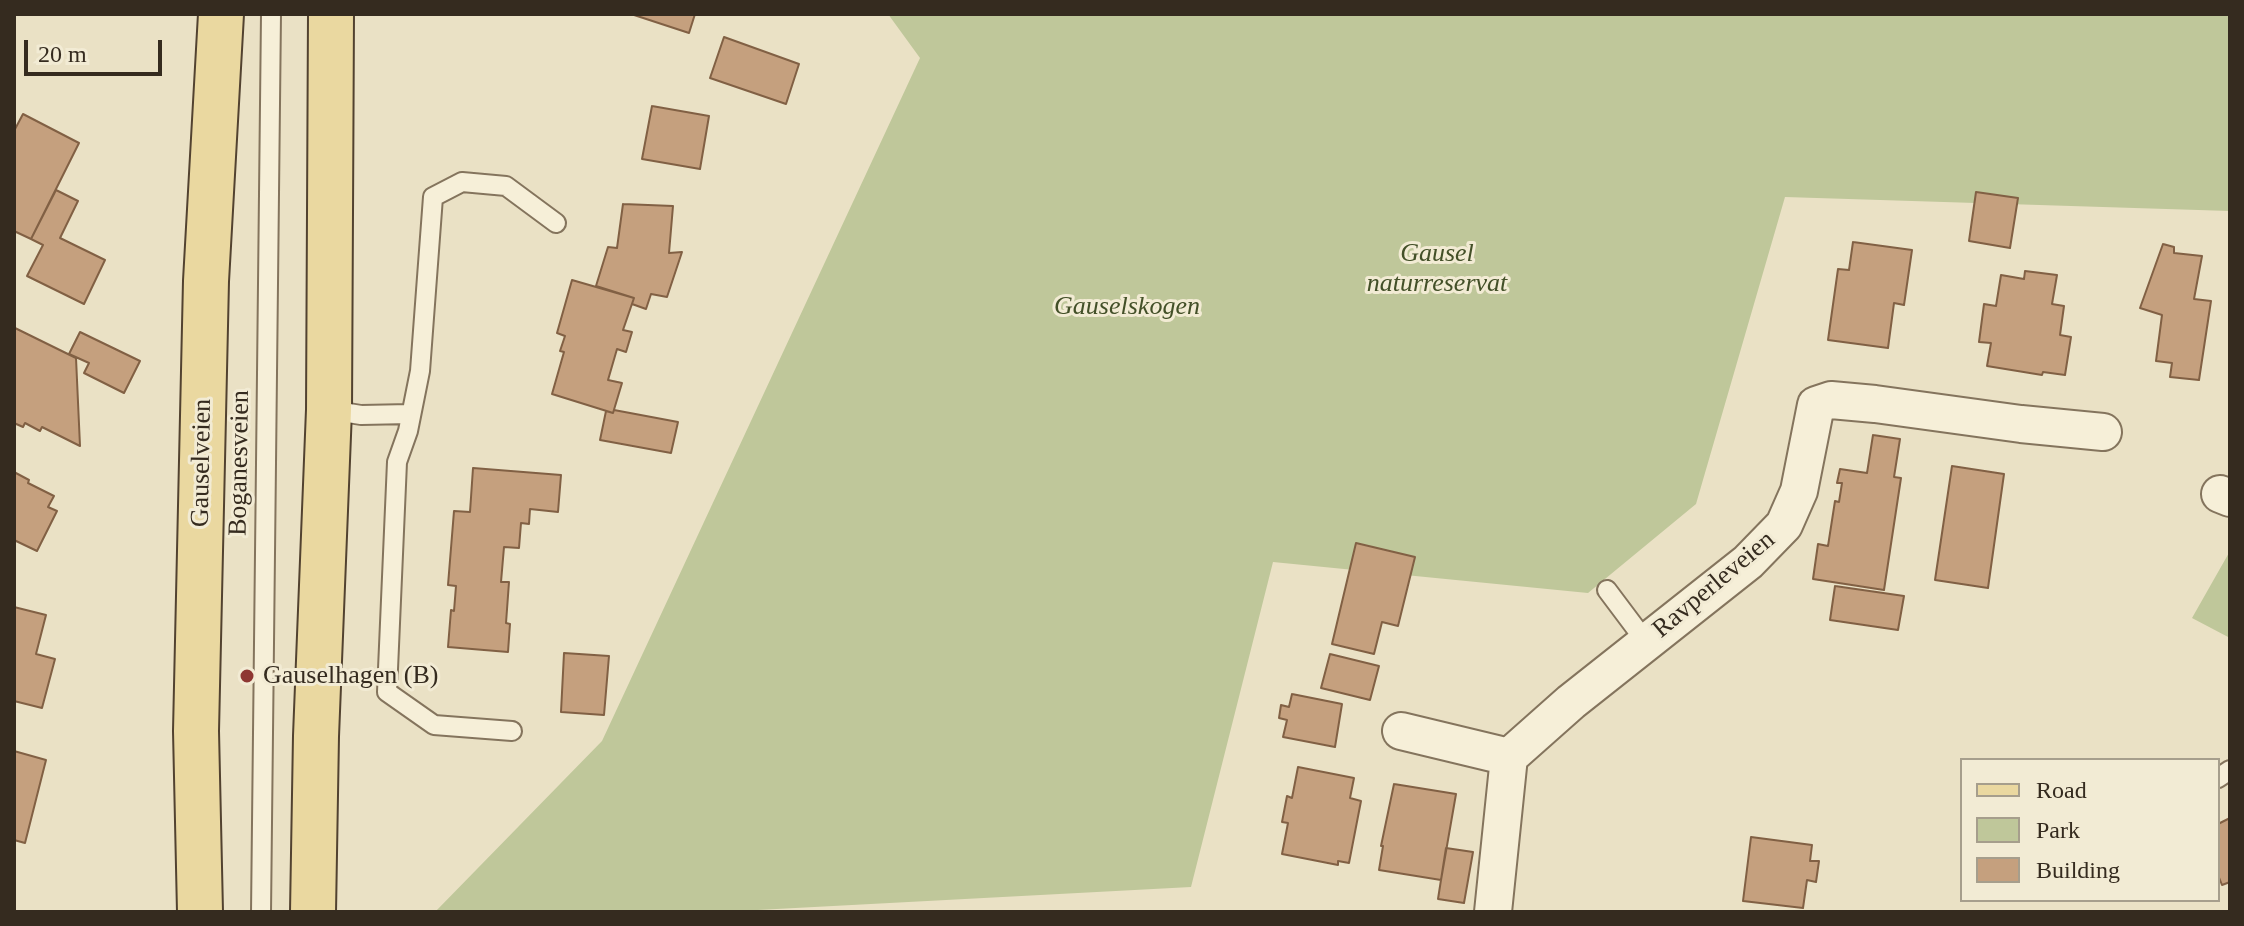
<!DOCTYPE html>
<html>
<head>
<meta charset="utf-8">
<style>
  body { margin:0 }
  #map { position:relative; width:2244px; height:926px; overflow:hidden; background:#eae1c5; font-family:"Times New Roman",serif }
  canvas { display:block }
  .frame { position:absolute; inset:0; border:16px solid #352b1f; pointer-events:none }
  .legend { position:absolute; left:1960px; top:758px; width:260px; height:144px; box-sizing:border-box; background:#f2ebd4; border:2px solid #a69e8c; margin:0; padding:10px 14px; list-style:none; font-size:24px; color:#352b1f }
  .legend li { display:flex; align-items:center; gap:16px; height:40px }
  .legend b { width:40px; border:2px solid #a69e8c }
  .scale { position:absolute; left:24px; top:40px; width:138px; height:36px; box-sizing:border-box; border:4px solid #352b1f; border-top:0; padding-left:10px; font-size:24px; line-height:28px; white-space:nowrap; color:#352b1f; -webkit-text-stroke:6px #f2ebd4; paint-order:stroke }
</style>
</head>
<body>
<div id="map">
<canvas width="2244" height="926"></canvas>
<div class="frame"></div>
<ul class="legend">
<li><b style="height:10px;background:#ead8a0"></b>Road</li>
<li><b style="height:22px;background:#bfc79a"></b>Park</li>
<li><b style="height:22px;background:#c5a07e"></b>Building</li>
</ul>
<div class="scale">20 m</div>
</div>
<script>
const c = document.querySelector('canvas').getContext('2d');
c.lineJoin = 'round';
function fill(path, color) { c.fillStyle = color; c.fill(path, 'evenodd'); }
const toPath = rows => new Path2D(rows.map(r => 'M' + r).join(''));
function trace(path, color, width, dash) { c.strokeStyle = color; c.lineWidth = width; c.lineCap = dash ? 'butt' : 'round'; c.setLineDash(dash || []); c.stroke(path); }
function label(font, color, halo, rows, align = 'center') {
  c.font = font + ' "Times New Roman",serif'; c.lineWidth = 6; c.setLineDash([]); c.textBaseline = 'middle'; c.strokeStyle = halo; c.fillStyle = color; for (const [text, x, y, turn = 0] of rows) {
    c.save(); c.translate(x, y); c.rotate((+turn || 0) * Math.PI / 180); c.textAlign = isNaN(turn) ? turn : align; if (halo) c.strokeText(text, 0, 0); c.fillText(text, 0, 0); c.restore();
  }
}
fill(toPath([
  [888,14,2230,14,2230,211,1785,197,1696,504,1588,593,1273,562,1191,887,720,912,435,912,602,741,920,58],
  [2230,551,2230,638,2192,618]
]), '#bfc79a');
const building = toPath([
  [631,14,695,14,689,33,631,14],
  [724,37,799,64,786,104,710,78,724,37],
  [652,106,709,116,700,169,642,159,652,106],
  [23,114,79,143,31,239,14,231,14,131,23,114],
  [56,190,78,201,60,238,105,260,84,304,27,276,43,245,31,239,56,190],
  [1976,192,2018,198,2010,248,1969,241,1976,192],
  [623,204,673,206,669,253,682,252,667,297,651,294,646,309,632,304,634,298,596,286,608,247,617,248,623,204],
  [1853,242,1912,250,1904,305,1894,303,1888,348,1828,340,1838,269,1849,270,1853,242],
  [2163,244,2174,247,2174,253,2202,256,2194,299,2211,301,2199,380,2170,377,2172,363,2156,361,2162,315,2140,308,2163,244],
  [2025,271,2057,275,2052,304,2064,306,2060,335,2071,337,2065,375,2043,372,2042,375,1987,366,1991,343,1979,342,1984,304,1996,306,2001,275,2024,279,2025,271],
  [572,280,634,298,623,330,632,332,626,352,617,349,608,380,622,383,613,413,552,394,564,352,560,351,565,336,557,333,572,280],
  [15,328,76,358,80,446,42,427,40,431,25,423,23,427,14,423,15,328],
  [80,332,140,361,124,393,84,373,89,363,69,354,80,332],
  [614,410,678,422,671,453,600,440,606,411,613,413,614,410],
  [1873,435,1900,439,1894,477,1901,478,1884,590,1813,579,1818,544,1828,546,1835,501,1839,502,1842,483,1837,483,1840,469,1867,473,1873,435],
  [1952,466,2004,474,1988,588,1935,580,1952,466],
  [473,468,561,475,558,512,530,509,529,524,521,523,519,548,504,547,501,582,509,582,506,623,510,624,508,652,448,647,451,610,454,611,456,586,448,585,454,511,470,512,473,468],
  [14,472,29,480,28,483,54,496,48,507,57,511,37,551,14,540,14,472],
  [1356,543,1415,557,1398,626,1382,622,1374,654,1332,644,1356,543],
  [1835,586,1904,596,1898,630,1830,620,1835,586],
  [14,607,46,615,36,654,55,659,42,708,14,701,14,607],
  [564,653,609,656,604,715,561,712,564,653],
  [1330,654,1379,666,1370,700,1321,688,1330,654],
  [1292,694,1342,704,1335,747,1283,737,1287,720,1279,718,1281,705,1289,707,1292,694],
  [14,751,46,760,25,843,14,840,14,751],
  [1298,767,1354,778,1350,798,1361,801,1349,863,1338,861,1338,865,1282,854,1288,823,1282,822,1287,796,1292,798,1298,767],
  [1394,784,1456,794,1441,880,1379,870,1383,846,1381,846,1394,784],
  [2230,818,2230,882,2222,885,2218,875,2218,824,2230,818],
  [1751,837,1812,845,1810,861,1819,861,1816,882,1807,880,1803,908,1743,901,1751,837],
  [1446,848,1473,852,1464,903,1438,899,1446,848]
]);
fill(building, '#c5a07e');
trace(building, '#816044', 2);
const lane = toPath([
  [330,410,361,415,410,414],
  [1607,590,1646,642],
  [512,731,434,725,387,692,397,462,408,431,420,371,433,197,462,182,506,186,556,223],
  [2218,778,2230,770],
  [261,912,271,14]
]);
const street = toPath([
  [2220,494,2230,498],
  [1401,731,1509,757],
  [1493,912,1509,757,1571,702,1748,562,1784,525,1799,491,1816,405,1831,400,1875,404,2021,424,2103,432]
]);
const primary = toPath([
  [200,912,196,731,206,281,221,14],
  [313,912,316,736,329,410,331,14]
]);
trace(lane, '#84745d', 22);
trace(street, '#84745d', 40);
trace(primary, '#524230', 48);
trace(lane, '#f6efd8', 18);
trace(street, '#f6efd8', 36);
trace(primary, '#ead8a0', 44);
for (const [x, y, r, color] of [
  [247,676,8,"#8e3732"]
]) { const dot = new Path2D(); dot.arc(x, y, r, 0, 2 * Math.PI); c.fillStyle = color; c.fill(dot); trace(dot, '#f2ebd4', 3); }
label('italic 26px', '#435028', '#f2ebd4', [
  ["Gausel",1437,254],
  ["naturreservat",1437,284],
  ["Gauselskogen",1127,307]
]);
label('26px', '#352b1f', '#f2ebd4', [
  ["Gauselveien",202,463,-89],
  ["Boganesveien",240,463,-89],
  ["Ravperleveien",1714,585,-40]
]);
label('26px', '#352b1f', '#f2ebd4', [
  ["Gauselhagen (B)",263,676]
], 'left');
</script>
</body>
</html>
